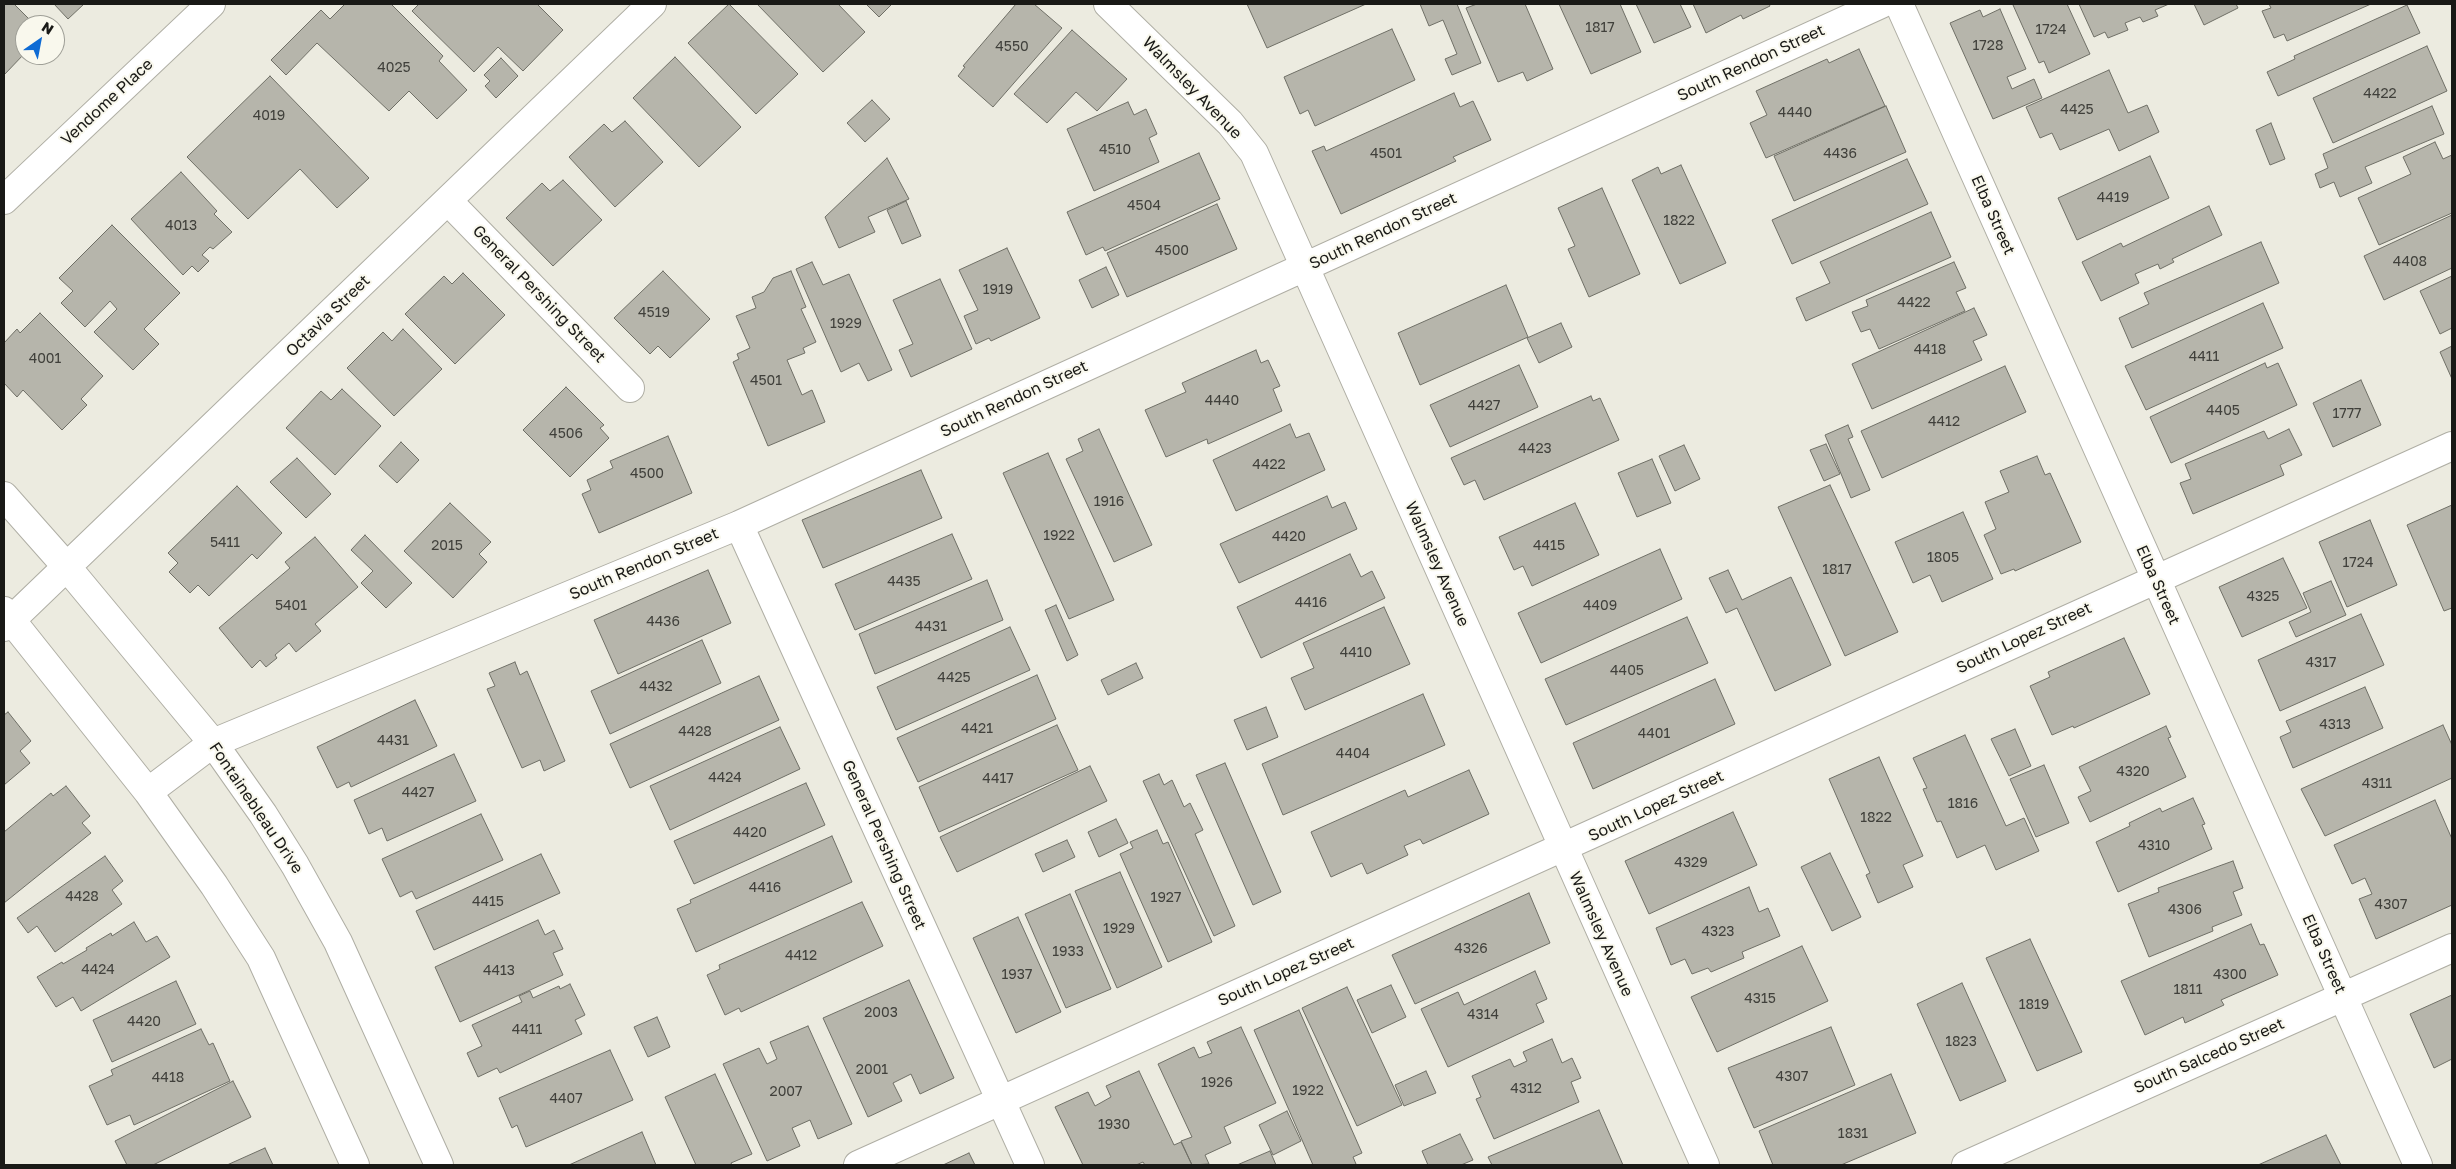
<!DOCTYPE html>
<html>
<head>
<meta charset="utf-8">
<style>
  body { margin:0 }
  #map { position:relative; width:2456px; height:1169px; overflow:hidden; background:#ecebe0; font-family:"Golos Text",sans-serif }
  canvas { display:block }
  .frame { position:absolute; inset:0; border:5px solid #191916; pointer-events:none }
  .north { position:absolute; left:15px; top:15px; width:50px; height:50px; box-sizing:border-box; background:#f9f8ed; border:1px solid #9f9f97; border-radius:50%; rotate:33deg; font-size:14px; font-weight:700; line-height:20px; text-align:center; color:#191916 }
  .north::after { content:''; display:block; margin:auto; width:18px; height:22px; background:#0e6bd4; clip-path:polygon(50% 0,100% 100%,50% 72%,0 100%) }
</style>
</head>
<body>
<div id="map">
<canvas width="2456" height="1169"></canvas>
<div class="frame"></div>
<div class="north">N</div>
</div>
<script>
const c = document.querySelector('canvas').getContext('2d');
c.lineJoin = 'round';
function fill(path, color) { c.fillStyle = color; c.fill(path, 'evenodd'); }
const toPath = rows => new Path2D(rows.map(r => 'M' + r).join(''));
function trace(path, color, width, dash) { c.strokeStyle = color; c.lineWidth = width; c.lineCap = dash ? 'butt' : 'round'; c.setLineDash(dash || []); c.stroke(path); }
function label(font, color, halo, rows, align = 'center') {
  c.font = font + ' "Golos Text",sans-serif'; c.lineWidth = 4; c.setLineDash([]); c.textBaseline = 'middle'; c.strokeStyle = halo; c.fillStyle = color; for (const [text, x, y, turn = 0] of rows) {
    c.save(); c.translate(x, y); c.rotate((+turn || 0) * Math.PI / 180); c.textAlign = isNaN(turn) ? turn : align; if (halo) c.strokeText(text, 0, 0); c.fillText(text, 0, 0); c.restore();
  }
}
const building = toPath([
  [4,4,14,4,35,25,25,25,25,53,4,75,4,4],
  [54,4,84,4,68,19,54,4],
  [345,4,391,4,443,56,439,61,467,90,437,119,409,91,389,111,317,43,286,75,271,60,321,10,330,19,345,4],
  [419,4,537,4,563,30,523,71,498,47,474,72,412,11,419,4],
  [729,4,798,74,756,114,688,43,729,4],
  [757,4,838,4,865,32,823,72,757,4],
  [866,4,892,4,879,17,866,4],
  [1016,4,1034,4,1062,28,993,107,958,76,965,67,963,66,1016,4],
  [1247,4,1366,4,1267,48,1247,4],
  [1420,4,1457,4,1481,63,1452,75,1445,59,1457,54,1443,20,1429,26,1420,4],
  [1477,4,1525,4,1553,69,1527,81,1523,72,1498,82,1466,8,1477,4],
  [1559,4,1620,4,1641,52,1591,74,1559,4],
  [1636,4,1680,4,1691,27,1654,43,1636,4],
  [1693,4,1769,4,1770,6,1743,19,1741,15,1706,33,1693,4],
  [2015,4,2067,4,2090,54,2049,73,2044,61,2039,63,2013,5,2015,4],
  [2079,4,2169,4,2155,10,2158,16,2143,22,2140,17,2125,23,2128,30,2108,38,2105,32,2094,37,2079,4],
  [2194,4,2236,4,2238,8,2204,25,2194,4],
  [2269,4,2371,4,2287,41,2284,34,2274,38,2262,11,2271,8,2269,4],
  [2407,5,2420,33,2278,96,2267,72,2295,59,2294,56,2407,5],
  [2000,9,2026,69,2007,77,2012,89,2034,79,2042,98,1993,119,1950,23,1980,10,1983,17,2000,9],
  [1392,29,1415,80,1315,126,1308,110,1300,114,1284,77,1392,29],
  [1072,30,1127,79,1097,111,1076,92,1047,123,1014,94,1072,30],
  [2427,46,2447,91,2333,143,2313,98,2427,46],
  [1859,49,1885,106,1766,158,1750,123,1767,115,1756,91,1827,59,1829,63,1859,49],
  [675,57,741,127,699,167,633,98,675,57],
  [501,58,518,76,496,98,485,86,490,81,484,75,501,58],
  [2109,70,2128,113,2147,105,2159,132,2119,151,2109,129,2060,150,2052,133,2040,138,2026,107,2109,70],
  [270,76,369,178,337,208,300,169,248,219,187,157,270,76],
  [1454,93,1460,107,1473,101,1491,140,1453,157,1456,161,1341,214,1312,151,1324,146,1326,151,1454,93],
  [872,100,890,119,865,142,847,123,872,100],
  [1128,102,1134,115,1146,109,1157,134,1149,138,1159,162,1094,191,1067,129,1128,102],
  [1886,106,1906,152,1794,201,1774,156,1886,106],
  [2432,106,2444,134,2365,167,2372,183,2340,197,2334,182,2320,188,2315,174,2328,168,2323,154,2432,106],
  [625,121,663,162,615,207,569,157,604,124,612,132,625,121],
  [2271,123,2285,159,2270,165,2256,130,2271,123],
  [2435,142,2443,159,2452,155,2452,213,2379,245,2358,198,2411,174,2403,157,2435,142],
  [1199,153,1220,199,1105,251,1103,247,1086,255,1067,212,1199,153],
  [2150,156,2169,198,2077,240,2058,198,2150,156],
  [887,158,909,199,868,217,875,232,839,248,825,217,887,158],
  [1907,159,1928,204,1792,264,1772,220,1907,159],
  [1681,165,1726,263,1680,284,1632,180,1658,167,1661,174,1681,165],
  [181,172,217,211,214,214,232,232,213,249,210,247,202,255,209,261,198,272,192,266,183,275,131,219,181,172],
  [563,180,602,220,553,266,506,218,542,183,550,191,563,180],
  [1602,188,1640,274,1589,297,1568,249,1575,246,1558,208,1602,188],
  [906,201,921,236,902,244,887,210,906,201],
  [1217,204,1237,249,1127,297,1107,253,1217,204],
  [2209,206,2222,235,2172,259,2174,262,2160,269,2158,264,2135,274,2139,283,2101,301,2082,262,2121,243,2123,247,2209,206],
  [1931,212,1951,257,1806,321,1796,298,1830,283,1820,262,1931,212],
  [2452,215,2452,268,2384,300,2364,256,2452,215],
  [112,225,180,293,144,329,159,344,133,370,94,332,117,309,110,301,85,327,61,303,73,291,59,278,112,225],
  [2261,242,2279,283,2132,348,2119,318,2149,304,2144,293,2261,242],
  [1007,248,1040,318,991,341,989,338,976,344,964,316,978,310,959,270,1007,248],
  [812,262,823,285,849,274,892,370,868,381,859,363,841,372,796,269,812,262],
  [1954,262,1966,288,1956,292,1965,311,1879,349,1870,329,1861,332,1852,312,1868,306,1866,300,1954,262],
  [1106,267,1119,295,1092,308,1079,280,1106,267],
  [663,271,710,319,670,358,658,346,650,354,614,318,663,271],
  [791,271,806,307,801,309,816,342,803,348,805,353,787,360,802,395,812,390,825,422,768,446,733,362,739,359,737,354,750,348,736,316,756,308,752,297,764,292,773,278,791,271],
  [463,273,505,315,455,364,405,314,444,276,452,284,463,273],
  [2452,276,2452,328,2440,334,2420,291,2452,276],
  [940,279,972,349,911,377,899,350,913,344,893,300,940,279],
  [1506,285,1528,337,1420,385,1398,333,1506,285],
  [2263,303,2283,348,2146,410,2125,366,2263,303],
  [1974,308,1987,335,1973,341,1982,360,1872,409,1852,364,1974,308],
  [40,313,103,376,81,399,87,405,62,430,23,390,17,397,4,383,4,343,17,329,20,333,40,313],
  [1561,323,1572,347,1539,363,1527,338,1561,323],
  [403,329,442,369,394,416,347,368,383,332,392,341,403,329],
  [2452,346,2452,379,2440,352,2452,346],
  [1256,350,1261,363,1268,360,1280,386,1273,389,1282,411,1208,444,1207,439,1166,457,1145,410,1186,392,1182,383,1256,350],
  [2265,363,2267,368,2278,363,2297,405,2171,463,2150,417,2265,363],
  [1519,365,1538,407,1450,447,1430,405,1519,365],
  [2005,366,2026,412,1882,478,1861,431,2005,366],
  [2361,380,2381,425,2333,447,2313,403,2361,380],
  [566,387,604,425,600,428,609,438,570,477,523,430,566,387],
  [342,389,381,426,335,475,286,428,321,391,331,400,342,389],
  [1591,396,1593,401,1600,398,1619,440,1484,500,1475,480,1464,485,1451,458,1591,396],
  [1290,424,1296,438,1309,433,1325,470,1236,511,1213,460,1290,424],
  [1848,425,1853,437,1848,439,1870,490,1851,498,1825,435,1848,425],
  [1099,429,1152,545,1114,562,1066,459,1083,451,1078,439,1099,429],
  [2289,429,2302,455,2280,465,2284,475,2193,514,2180,483,2191,479,2185,464,2264,431,2268,439,2289,429],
  [668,436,692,493,599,533,582,494,591,490,587,480,613,468,610,461,668,436],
  [401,442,419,460,397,483,379,466,401,442],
  [1826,444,1840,474,1824,481,1810,450,1826,444],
  [1684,445,1700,479,1675,491,1659,456,1684,445],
  [1048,453,1114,600,1069,619,1003,473,1048,453],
  [2037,456,2045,475,2050,473,2081,542,2015,571,2014,569,2001,574,1984,535,1996,529,1985,502,2009,492,2000,471,2037,456],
  [297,458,331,494,306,518,270,482,297,458],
  [1652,459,1671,503,1637,517,1618,473,1652,459],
  [921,470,942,518,823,568,802,520,921,470],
  [1830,485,1898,632,1845,656,1778,507,1830,485],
  [237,486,282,533,257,559,252,554,209,596,198,585,190,593,169,572,178,563,168,553,237,486],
  [1327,496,1332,508,1345,502,1357,529,1239,583,1220,544,1327,496],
  [450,503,491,542,479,554,487,562,453,598,404,551,450,503],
  [1575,503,1599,555,1532,586,1523,566,1514,570,1499,537,1575,503],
  [2452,505,2452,608,2444,611,2407,525,2452,505],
  [1963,512,1993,579,1942,602,1930,575,1913,583,1895,542,1963,512],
  [2370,520,2397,585,2347,607,2319,542,2370,520],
  [952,534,972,579,855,630,835,584,952,534],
  [365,535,412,583,386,608,361,583,373,571,351,550,365,535],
  [315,537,358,587,315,624,321,631,296,652,289,643,275,655,277,658,266,667,260,660,252,668,219,628,290,568,285,562,315,537],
  [1660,549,1682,599,1541,663,1518,613,1660,549],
  [1350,554,1361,577,1372,571,1385,598,1261,658,1237,607,1350,554],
  [2283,558,2307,608,2242,637,2219,587,2283,558],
  [708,570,731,623,618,674,594,620,708,570],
  [1728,570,1742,600,1791,577,1831,665,1775,691,1737,608,1726,613,1709,578,1728,570],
  [987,580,1003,620,875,674,859,634,987,580],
  [2331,581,2346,615,2296,637,2289,622,2311,612,2303,593,2331,581],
  [1056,605,1078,655,1067,661,1045,610,1056,605],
  [1384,607,1410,664,1305,710,1291,678,1314,668,1303,643,1384,607],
  [2361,614,2384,665,2280,711,2258,660,2361,614],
  [1687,617,1708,663,1566,725,1545,679,1687,617],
  [1010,627,1030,670,896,730,877,687,1010,627],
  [2124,638,2150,694,2074,728,2073,726,2052,735,2030,686,2050,677,2048,672,2124,638],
  [702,640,721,683,610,734,591,691,702,640],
  [515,662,520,675,527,671,565,761,544,771,540,760,522,768,487,689,495,686,489,673,515,662],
  [1136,663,1143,678,1108,695,1101,680,1136,663],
  [1037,675,1056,719,918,782,897,738,1037,675],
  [759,676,779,720,630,788,610,744,759,676],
  [1715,679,1735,724,1593,789,1573,743,1715,679],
  [2365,687,2383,728,2293,768,2280,737,2291,732,2286,721,2365,687],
  [1423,694,1445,745,1283,815,1262,764,1423,694],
  [415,700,437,746,351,787,349,782,337,788,317,747,415,700],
  [1266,707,1278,737,1247,750,1234,720,1266,707],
  [8,712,31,741,20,751,30,763,4,785,4,715,8,712],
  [1057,725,1078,770,939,832,919,787,1057,725],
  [2443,725,2452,745,2452,778,2325,836,2301,789,2443,725],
  [2166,726,2171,737,2168,738,2186,777,2090,822,2078,797,2091,791,2079,767,2166,726],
  [780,727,800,769,670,830,650,786,780,727],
  [2015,729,2031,766,2009,776,1991,739,2015,729],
  [1965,735,2006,826,2024,818,2039,851,1996,870,1985,845,1957,858,1941,821,1937,822,1923,789,1927,788,1913,758,1965,735],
  [454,754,476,801,387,841,382,828,369,834,354,800,454,754],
  [1879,757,1923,856,1903,865,1913,887,1878,903,1866,875,1870,873,1829,779,1879,757],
  [1225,763,1281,892,1253,905,1196,775,1225,763],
  [2044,765,2069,823,2036,837,2010,779,2044,765],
  [1090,766,1107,801,957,872,940,837,1090,766],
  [1469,770,1489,814,1423,844,1420,839,1404,846,1408,855,1367,874,1362,863,1331,877,1311,832,1405,790,1408,797,1469,770],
  [1159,774,1164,785,1172,780,1184,807,1190,803,1203,830,1195,834,1235,926,1214,936,1143,781,1159,774],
  [806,783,825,825,694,884,674,841,806,783],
  [66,786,90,816,82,823,91,833,4,903,4,832,51,793,53,796,66,786],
  [2193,798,2205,824,2202,825,2212,849,2118,892,2096,842,2130,826,2129,823,2160,808,2162,812,2193,798],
  [2435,800,2452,839,2452,905,2376,939,2359,899,2372,894,2365,878,2352,884,2334,845,2435,800],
  [1733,812,1757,865,1649,914,1625,861,1733,812],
  [481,814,503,860,416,899,412,891,400,897,382,859,481,814],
  [1116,819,1128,843,1099,857,1088,832,1116,819],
  [1157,830,1163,844,1168,842,1212,942,1168,962,1120,854,1133,848,1130,842,1157,830],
  [832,836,852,882,696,952,677,909,691,903,690,900,832,836],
  [1067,840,1075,857,1043,872,1035,854,1067,840],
  [1830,853,1861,917,1832,931,1801,867,1830,853],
  [541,854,560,893,434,950,416,911,541,854],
  [105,856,123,881,112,890,122,904,55,952,37,926,28,933,17,918,105,856],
  [2233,861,2243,888,2233,892,2242,915,2212,927,2213,931,2149,957,2128,904,2159,892,2158,888,2233,861],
  [1120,872,1162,967,1117,988,1075,891,1120,872],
  [1749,887,1759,912,1768,908,1780,936,1742,952,1744,958,1711,972,1708,968,1692,974,1685,959,1671,965,1656,928,1749,887],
  [1529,893,1550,943,1415,1004,1392,955,1529,893],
  [1070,894,1111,989,1066,1008,1025,914,1070,894],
  [862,902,883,946,741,1012,739,1008,725,1015,707,975,720,969,719,965,862,902],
  [1018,917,1061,1012,1016,1033,973,938,1018,917],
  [538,920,545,935,554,930,563,949,553,953,563,975,460,1022,435,967,538,920],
  [134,922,146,942,157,936,170,957,81,1011,73,997,56,1007,37,977,62,962,63,964,87,950,86,948,111,933,112,936,134,922],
  [2251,924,2260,945,2264,944,2278,975,2221,1000,2224,1005,2185,1023,2183,1017,2145,1035,2121,981,2251,924],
  [2030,939,2082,1052,2037,1071,1986,958,2030,939],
  [1802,946,1828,1001,1717,1052,1691,997,1802,946],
  [1535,971,1547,999,1536,1004,1544,1022,1448,1067,1421,1009,1458,992,1464,1005,1535,971],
  [909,980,954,1078,920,1094,911,1074,893,1083,902,1101,868,1117,823,1018,909,980],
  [176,981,196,1024,112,1062,93,1020,176,981],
  [1962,983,2006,1081,1960,1101,1917,1004,1962,983],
  [570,984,585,1015,575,1020,582,1034,500,1073,497,1068,478,1077,467,1053,482,1046,472,1025,522,1002,519,996,530,991,533,998,559,986,560,989,570,984],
  [1391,985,1406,1017,1372,1033,1357,1000,1391,985],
  [1347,987,1402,1105,1357,1126,1302,1008,1347,987],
  [2452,995,2452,1059,2434,1068,2410,1014,2452,995],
  [1299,1010,1362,1153,1353,1157,1356,1164,1354,1165,1313,1165,1254,1030,1299,1010],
  [657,1017,670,1047,648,1057,634,1027,657,1017],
  [808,1026,852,1124,818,1139,810,1120,792,1128,800,1146,767,1161,723,1064,759,1048,767,1064,777,1059,770,1042,808,1026],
  [1241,1027,1276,1103,1224,1127,1231,1143,1205,1155,1209,1164,1192,1165,1181,1141,1192,1137,1158,1064,1194,1047,1199,1058,1212,1053,1207,1042,1241,1027],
  [1831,1027,1855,1085,1754,1128,1728,1068,1831,1027],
  [201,1029,209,1045,213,1043,230,1081,134,1125,130,1115,107,1125,89,1086,113,1075,111,1070,201,1029],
  [1552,1039,1562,1063,1572,1058,1581,1078,1571,1082,1579,1102,1494,1139,1476,1099,1481,1097,1472,1076,1510,1059,1514,1067,1527,1061,1523,1052,1552,1039],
  [610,1050,633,1100,526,1147,517,1125,512,1128,499,1098,610,1050],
  [1139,1071,1174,1145,1181,1142,1192,1165,1145,1165,1143,1162,1136,1165,1083,1165,1055,1107,1088,1092,1095,1106,1111,1097,1106,1086,1139,1071],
  [1426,1071,1436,1093,1404,1106,1395,1085,1426,1071],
  [715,1074,752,1154,731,1163,732,1165,696,1165,665,1097,715,1074],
  [1891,1074,1916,1133,1841,1165,1773,1165,1759,1131,1891,1074],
  [233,1081,251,1117,153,1165,127,1165,115,1141,233,1081],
  [1599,1110,1623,1165,1492,1165,1488,1157,1599,1110],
  [1287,1111,1301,1141,1273,1155,1259,1125,1287,1111],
  [642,1132,656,1165,569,1165,642,1132],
  [1460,1134,1473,1160,1461,1165,1428,1165,1422,1151,1460,1134],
  [2326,1135,2341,1165,2258,1165,2326,1135],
  [265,1148,273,1165,227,1165,265,1148],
  [1270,1151,1276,1165,1237,1165,1270,1151],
  [969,1153,975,1165,943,1165,969,1153]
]);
fill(building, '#b6b5ab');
trace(building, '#6f6f66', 1);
const minor = toPath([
  [1108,4,1230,123,1254,153,1705,1165],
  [1899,4,2418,1165],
  [4,200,211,4],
  [448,201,630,388],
  [4,496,66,566,213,743,263,814,295,865,338,942,439,1165],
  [739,525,1030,1165],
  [4,611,148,792,214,885,261,958,355,1165],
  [4,627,652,4],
  [148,792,213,743,739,525,1881,4],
  [858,1165,2452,446],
  [1966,1165,2452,948]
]);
trace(minor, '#afaea4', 30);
trace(minor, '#fff', 28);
label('14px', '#40403b', null, [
  ["1817",1600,28],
  ["1724",2051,30],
  ["1728",1988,46],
  ["4550",1012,47],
  ["4025",394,68],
  ["4422",2380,94],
  ["4425",2077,110],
  ["4440",1795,113],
  ["4019",269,116],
  ["4510",1115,150],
  ["4501",1386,154],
  ["4436",1840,154],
  ["4419",2113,198],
  ["4504",1144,206],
  ["1822",1679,221],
  ["4013",181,226],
  ["4500",1172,251],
  ["4408",2410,262],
  ["1919",998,290],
  ["4422",1914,303],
  ["4519",654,313],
  ["1929",846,324],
  ["4418",1930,350],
  ["4411",2204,357],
  ["4001",45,359],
  ["4501",766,381],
  ["4440",1222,401],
  ["4427",1484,406],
  ["4405",2223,411],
  ["1777",2347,414],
  ["4412",1944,422],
  ["4506",566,434],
  ["4423",1535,449],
  ["4422",1269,465],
  ["4500",647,474],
  ["1916",1109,502],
  ["1922",1059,536],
  ["4420",1289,537],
  ["5411",225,543],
  ["2015",447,546],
  ["4415",1549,546],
  ["1805",1943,558],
  ["1724",2358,563],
  ["1817",1837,570],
  ["4435",904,582],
  ["4325",2263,597],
  ["4416",1311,603],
  ["5401",291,606],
  ["4409",1600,606],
  ["4436",663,622],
  ["4431",931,627],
  ["4410",1356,653],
  ["4317",2321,663],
  ["4405",1627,671],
  ["4425",954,678],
  ["4432",656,687],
  ["4313",2335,725],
  ["4421",977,729],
  ["4428",695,732],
  ["4401",1654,734],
  ["4431",393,741],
  ["4404",1353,754],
  ["4320",2133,772],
  ["4424",725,778],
  ["4417",998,779],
  ["4311",2377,784],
  ["4427",418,793],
  ["1816",1963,804],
  ["1822",1876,818],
  ["4420",750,833],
  ["4310",2154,846],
  ["4329",1691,863],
  ["4416",765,888],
  ["4428",82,897],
  ["1927",1166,898],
  ["4415",488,902],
  ["4307",2391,905],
  ["4306",2185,910],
  ["1929",1119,929],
  ["4323",1718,932],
  ["4326",1471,949],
  ["1933",1068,952],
  ["4412",801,956],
  ["4424",98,970],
  ["4413",499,971],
  ["1937",1017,975],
  ["4300",2230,975],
  ["1811",2188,990],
  ["4315",1760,999],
  ["1819",2034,1005],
  ["2003",881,1013],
  ["4314",1483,1015],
  ["4420",144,1022],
  ["4411",527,1030],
  ["1823",1961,1042],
  ["2001",872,1070],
  ["4307",1792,1077],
  ["4418",168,1078],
  ["1926",1217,1083],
  ["4312",1526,1089],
  ["1922",1308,1091],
  ["2007",786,1092],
  ["4407",566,1099],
  ["1930",1114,1125],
  ["1831",1853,1134]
]);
label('16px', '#191916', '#f9f8ed', [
  ["South Rendon Street",1751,63,-25],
  ["Walmsley Avenue",1192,88,46],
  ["Vendome Place",107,102,-43],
  ["Elba Street",1993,215,66],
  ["South Rendon Street",1383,231,-25],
  ["General Pershing Street",539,294,46],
  ["Octavia Street",328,316,-44],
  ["South Rendon Street",1014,399,-25],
  ["South Rendon Street",644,564,-23],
  ["Walmsley Avenue",1437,564,66],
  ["Elba Street",2158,585,66],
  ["South Lopez Street",2024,638,-25],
  ["South Lopez Street",1656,806,-25],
  ["Fontainebleau Drive",256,808,56],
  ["General Pershing Street",884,845,66],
  ["Walmsley Avenue",1601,934,66],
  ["Elba Street",2324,954,66],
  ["South Lopez Street",1286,972,-24],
  ["South Salcedo Street",2209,1056,-24]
]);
</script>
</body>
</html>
